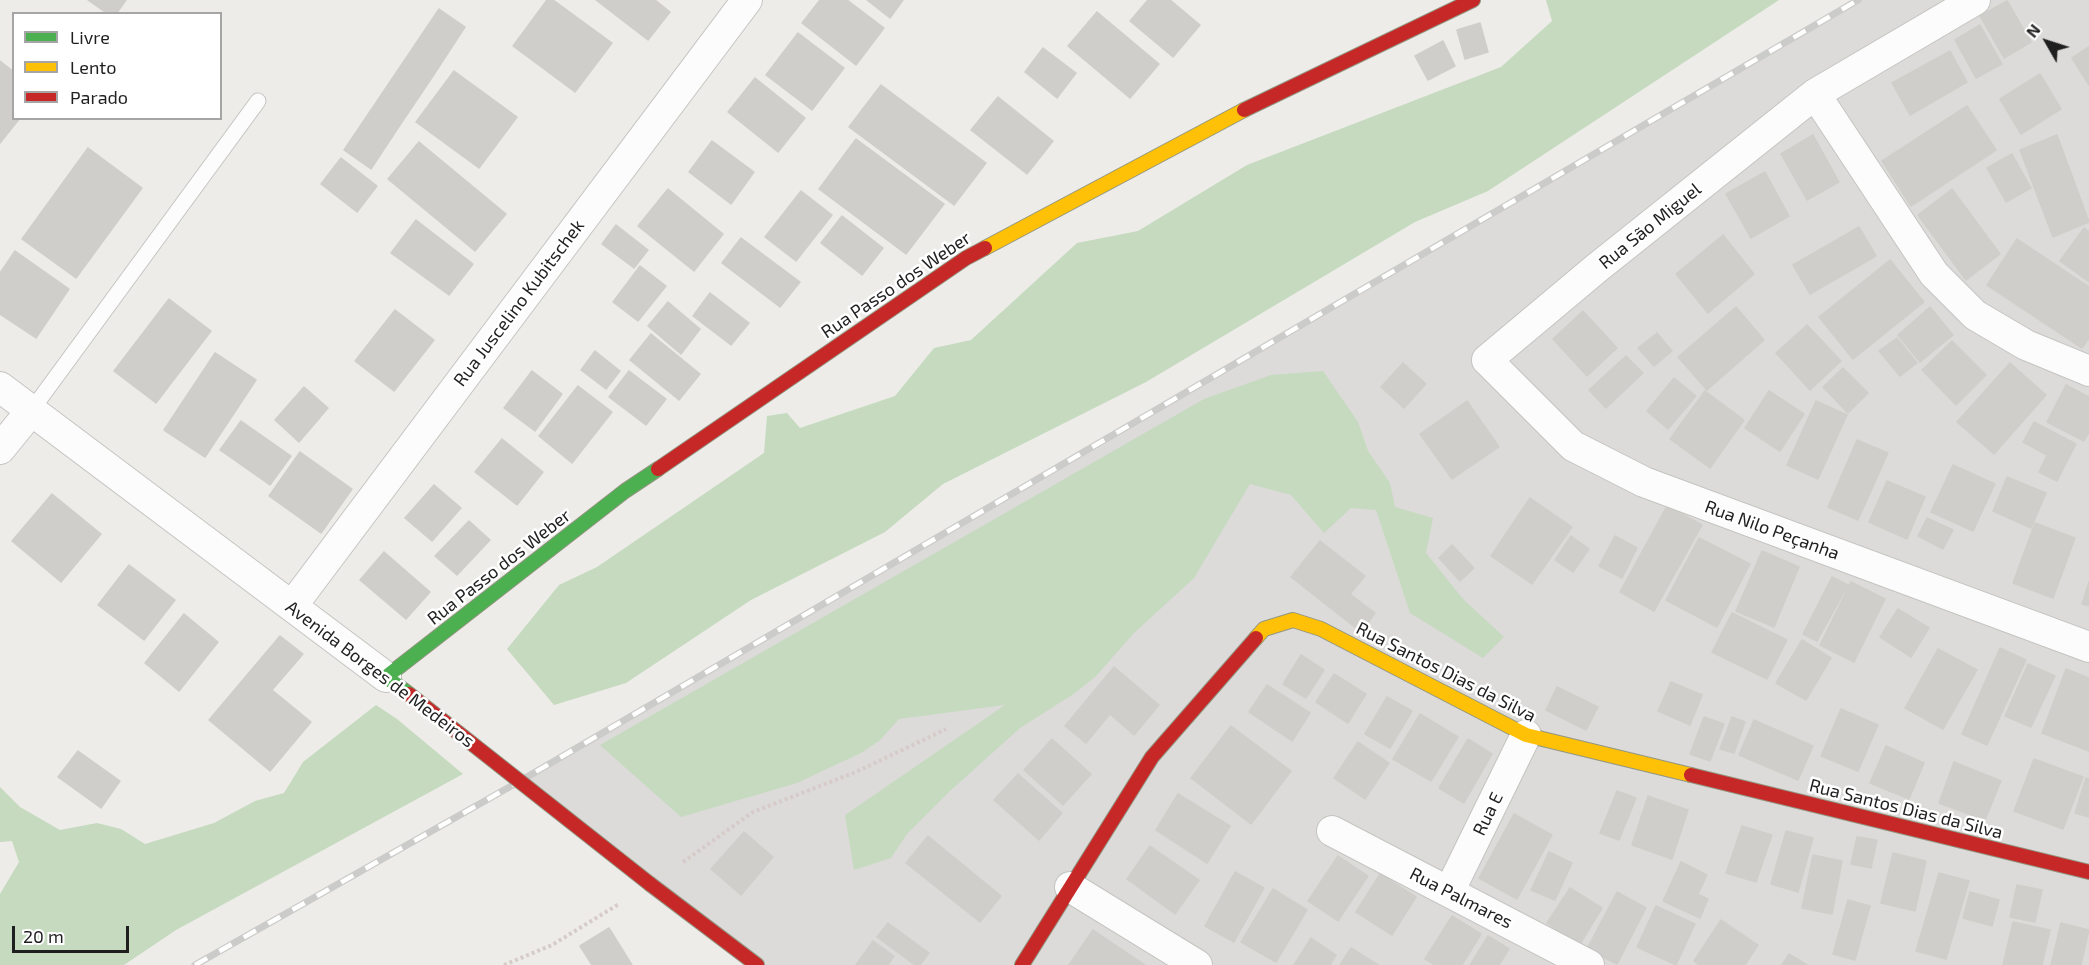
<!DOCTYPE html>
<html>
<head>
<meta charset="utf-8">
<style>
  body { margin:0 }
  #map { position:relative; width:2089px; height:965px; overflow:hidden; background:#edece8; font-family:"Exo 2",sans-serif }
  canvas { display:block }
  .legend { position:absolute; left:12px; top:12px; width:210px; height:108px; box-sizing:border-box; background:#fff; border:2px solid #a5a5a5; margin:0; padding:8px 10px; list-style:none; font-size:18px; color:#1f1f1f }
  .legend li { display:flex; align-items:center; gap:12px; height:30px }
  .legend b { width:30px; border:2px solid #a5a5a5 }
  .north { position:absolute; left:2017px; top:12px; width:60px; height:60px; -webkit-text-stroke:4px #fff; paint-order:stroke; rotate:309deg; font-size:16px; font-weight:700; line-height:24px; text-align:center; color:#1f1f1f }
  .north::after { content:''; display:block; margin:auto; width:21px; height:27px; background:#1f1f1f; clip-path:polygon(50% 0,100% 100%,50% 72%,0 100%) }
  .scale { position:absolute; left:12px; top:926px; width:117px; height:27px; box-sizing:border-box; border:3px solid #1f1f1f; border-top:0; padding-left:8px; font-size:18px; line-height:21px; white-space:nowrap; color:#1f1f1f; -webkit-text-stroke:4px #fff; paint-order:stroke }
</style>
</head>
<body>
<div id="map">
<canvas width="2089" height="965"></canvas>
<ul class="legend">
<li><b style="height:8px;background:#4caf50"></b>Livre</li>
<li><b style="height:8px;background:#ffc107"></b>Lento</li>
<li><b style="height:8px;background:#c62828"></b>Parado</li>
</ul>
<div class="north">N</div>
<div class="scale">20 m</div>
</div>
<script>
const c = document.querySelector('canvas').getContext('2d');
c.lineJoin = 'round';
function fill(path, color) { c.fillStyle = color; c.fill(path, 'evenodd'); }
const toPath = rows => new Path2D(rows.map(r => 'M' + r).join(''));
function trace(path, color, width, dash) { c.strokeStyle = color; c.lineWidth = width; c.lineCap = dash ? 'butt' : 'round'; c.setLineDash(dash || []); c.stroke(path); }
function label(font, color, halo, rows, align = 'center') {
  c.font = font + ' "Exo 2",sans-serif'; c.lineWidth = 5; c.setLineDash([]); c.textBaseline = 'middle'; c.strokeStyle = halo; c.fillStyle = color; for (const [text, x, y, turn = 0] of rows) {
    c.save(); c.translate(x, y); c.rotate((+turn || 0) * Math.PI / 180); c.textAlign = isNaN(turn) ? turn : align; if (halo) c.strokeText(text, 0, 0); c.fillText(text, 0, 0); c.restore();
  }
}
fill(toPath([
  [1858,0,2089,0,2089,965,757,965,520,781]
]), '#dcdbd9');
fill(toPath([
  [1546,0,1779,0,1488,191,1415,222,1146,382,943,484,885,532,751,600,626,683,554,705,507,649,559,585,597,567,764,453,767,416,787,413,800,428,895,396,934,348,971,340,1077,243,1138,231,1247,165,1501,67,1552,21],
  [1323,371,1358,422,1368,451,1390,483,1395,507,1433,518,1426,553,1463,599,1504,637,1483,658,1410,613,1376,510,1351,508,1324,533,1291,495,1250,484,1194,578,1134,633,1096,676,1075,693,1020,728,950,791,907,834,891,858,854,870,845,815,1005,705,899,719,879,741,861,753,797,783,681,817,600,745,1204,399,1271,375],
  [376,705,397,719,463,774,176,930,124,965,0,965,0,894,19,862,12,841,0,842,0,787,20,807,60,830,97,823,121,829,145,844,214,823,255,801,284,793,303,762]
]), '#c5dabf');
const building = toPath([
  [88,0,126,0,116,14,108,14,88,0],
  [547,0,553,0,612,43,575,92,513,46,547,0],
  [596,0,655,0,670,12,648,40,596,0],
  [820,0,847,0,884,28,856,65,802,23,820,0],
  [867,0,903,0,890,18,867,0],
  [1148,0,1170,0,1200,25,1173,57,1130,21,1148,0],
  [2007,1,2031,42,2004,58,1980,16,2007,1],
  [439,9,465,27,431,79,404,61,439,9],
  [1097,12,1159,64,1130,98,1068,46,1097,12],
  [1480,23,1488,52,1465,59,1457,30,1480,23],
  [1980,25,2002,64,1976,78,1955,40,1980,25],
  [798,33,844,68,812,110,766,75,798,33],
  [1443,41,1455,66,1428,80,1415,56,1443,41],
  [2089,47,2089,85,2072,58,2089,47],
  [1043,48,1076,73,1057,98,1025,72,1043,48],
  [1950,51,1967,82,1910,115,1892,83,1950,51],
  [0,61,14,72,14,118,20,118,0,143,0,61],
  [404,61,431,79,400,125,373,107,404,61],
  [454,71,517,117,479,168,416,122,454,71],
  [2040,74,2061,109,2021,134,2000,99,2040,74],
  [755,78,805,118,778,152,728,112,755,78],
  [881,85,986,163,954,205,849,127,881,85],
  [998,97,1053,141,1027,174,971,130,998,97],
  [1967,106,1996,150,1911,206,1882,161,1967,106],
  [373,107,400,125,371,169,344,150,373,107],
  [1813,135,1839,182,1807,200,1781,154,1813,135],
  [2057,135,2089,222,2053,237,2020,150,2057,135],
  [856,139,944,204,906,254,819,189,856,139],
  [712,141,754,172,731,204,689,172,712,141],
  [419,142,506,214,475,251,388,179,419,142],
  [88,148,142,188,76,278,22,239,88,148],
  [2012,154,2031,188,2006,202,1987,168,2012,154],
  [341,158,377,186,357,212,321,184,341,158],
  [1765,172,1789,216,1751,238,1726,194,1765,172],
  [668,189,723,234,694,271,638,226,668,189],
  [1952,189,2000,254,1966,280,1918,215,1952,189],
  [801,191,832,215,796,261,765,237,801,191],
  [842,216,883,248,862,275,821,243,842,216],
  [416,220,473,264,449,295,391,253,416,220],
  [616,225,648,250,634,268,602,244,616,225],
  [1859,227,1876,256,1810,294,1793,265,1859,227],
  [2084,228,2089,232,2089,282,2060,261,2084,228],
  [1723,235,1754,274,1708,313,1676,274,1723,235],
  [741,238,800,282,780,307,722,263,741,238],
  [2017,239,2089,287,2089,338,2082,348,1987,285,2017,239],
  [15,251,69,289,36,338,0,314,0,273,15,251],
  [1890,260,1924,302,1853,359,1819,317,1890,260],
  [640,266,666,286,638,321,613,302,640,266],
  [710,293,749,323,731,345,693,316,710,293],
  [169,299,211,331,156,403,114,371,169,299],
  [668,302,700,329,681,354,648,326,668,302],
  [1736,307,1764,340,1707,390,1678,357,1736,307],
  [1930,307,1953,335,1920,362,1898,335,1930,307],
  [395,310,434,340,394,391,355,361,395,310],
  [1583,311,1617,348,1587,376,1553,339,1583,311],
  [1807,325,1841,361,1810,390,1776,353,1807,325],
  [1657,333,1672,351,1654,366,1638,348,1657,333],
  [651,334,700,374,679,400,630,360,651,334],
  [1897,338,1917,363,1900,376,1879,351,1897,338],
  [1952,341,1986,375,1956,405,1922,370,1952,341],
  [595,351,620,371,606,389,581,370,595,351],
  [215,353,256,380,205,457,164,430,215,353],
  [1626,356,1643,373,1606,408,1589,390,1626,356],
  [1403,363,1426,384,1404,408,1381,387,1403,363],
  [2010,363,2046,395,1994,454,1957,422,2010,363],
  [1843,368,1868,393,1848,413,1823,387,1843,368],
  [532,371,562,394,535,431,504,408,532,371],
  [629,371,666,399,646,425,609,397,629,371],
  [1674,378,1696,396,1668,429,1647,411,1674,378],
  [2066,385,2089,397,2089,432,2084,441,2047,422,2066,385],
  [578,386,612,412,572,463,539,436,578,386],
  [304,387,328,408,299,442,275,420,304,387],
  [1705,391,1744,420,1710,468,1670,439,1705,391],
  [1769,391,1804,414,1780,451,1745,428,1769,391],
  [1467,401,1499,447,1452,479,1420,434,1467,401],
  [1816,401,1847,415,1818,479,1787,465,1816,401],
  [241,421,291,456,270,485,220,450,241,421],
  [2034,422,2076,444,2057,481,2039,472,2047,455,2023,442,2034,422],
  [502,439,543,472,517,505,475,472,502,439],
  [1857,440,1888,453,1858,520,1828,507,1857,440],
  [300,452,352,489,321,533,269,496,300,452],
  [1953,465,1995,484,1973,531,1931,512,1953,465],
  [2007,477,2046,493,2031,528,1993,511,2007,477],
  [1887,481,1925,497,1907,539,1869,522,1887,481],
  [434,485,461,508,432,541,405,518,434,485],
  [52,494,101,534,61,582,12,541,52,494],
  [1530,498,1572,527,1532,584,1491,556,1530,498],
  [1667,506,1702,525,1654,611,1620,592,1667,506],
  [1927,518,1953,530,1943,549,1918,536,1927,518],
  [469,521,490,540,457,575,435,556,469,521],
  [2035,523,2075,538,2053,598,2013,583,2035,523],
  [1571,536,1589,549,1573,572,1555,560,1571,536],
  [1615,536,1637,548,1622,578,1599,566,1615,536],
  [1699,538,1750,564,1717,627,1666,600,1699,538],
  [1320,541,1365,576,1350,594,1375,613,1361,632,1291,577,1320,541],
  [1452,545,1474,568,1460,581,1439,558,1452,545],
  [1762,551,1799,567,1774,627,1736,611,1762,551],
  [384,552,430,592,406,619,360,580,384,552],
  [129,565,175,600,144,640,98,605,129,565],
  [1832,577,1848,585,1817,641,1803,634,1832,577],
  [1851,582,1885,599,1854,662,1820,645,1851,582],
  [2089,582,2089,606,2082,604,2089,582],
  [1898,609,1929,628,1911,657,1880,637,1898,609],
  [1732,613,1787,640,1767,679,1712,652,1732,613],
  [184,614,218,642,179,691,145,663,184,614],
  [280,636,303,654,272,690,311,722,270,771,209,720,280,636],
  [1802,640,1831,658,1806,700,1776,683,1802,640],
  [2000,648,2026,660,1987,745,1962,734,2000,648],
  [1938,649,1977,670,1943,729,1905,708,1938,649],
  [1301,655,1324,670,1306,698,1283,684,1301,655],
  [2028,664,2055,676,2031,727,2005,716,2028,664],
  [1114,667,1159,705,1134,735,1110,714,1086,743,1065,726,1114,667],
  [2066,669,2089,678,2089,751,2042,733,2066,669],
  [1334,674,1366,694,1348,723,1316,702,1334,674],
  [1671,682,1702,695,1690,725,1658,711,1671,682],
  [1267,685,1310,713,1292,741,1249,712,1267,685],
  [1557,687,1598,707,1586,730,1546,710,1557,687],
  [1387,697,1412,711,1390,748,1365,734,1387,697],
  [1841,709,1878,725,1858,771,1821,756,1841,709],
  [1420,714,1458,737,1431,781,1393,759,1420,714],
  [1704,717,1724,724,1710,761,1690,754,1704,717],
  [1732,717,1745,722,1734,753,1720,749,1732,717],
  [1754,720,1813,746,1798,780,1739,755,1754,720],
  [1231,726,1291,771,1251,824,1191,778,1231,726],
  [1052,739,1091,774,1063,805,1024,770,1052,739],
  [1468,739,1492,754,1464,803,1439,788,1468,739],
  [1358,742,1389,763,1365,799,1334,778,1358,742],
  [1886,746,1924,763,1909,799,1870,783,1886,746],
  [78,751,120,781,101,808,58,777,78,751],
  [2034,759,2083,777,2063,829,2014,811,2034,759],
  [1954,762,2001,781,1985,820,1939,803,1954,762],
  [1018,774,1062,813,1039,840,994,800,1018,774],
  [2086,778,2089,779,2089,817,2075,813,2086,778],
  [1617,791,1636,798,1619,840,1600,833,1617,791],
  [1178,794,1230,826,1207,863,1156,830,1178,794],
  [1648,796,1688,810,1672,859,1632,845,1648,796],
  [1514,814,1552,835,1517,899,1479,878,1514,814],
  [1742,826,1772,835,1756,882,1726,873,1742,826],
  [1786,831,1813,838,1798,892,1771,884,1786,831],
  [744,832,773,857,741,895,711,869,744,832],
  [928,836,1001,896,980,922,906,863,928,836],
  [1857,837,1877,840,1871,868,1851,864,1857,837],
  [1150,846,1199,880,1175,914,1127,879,1150,846],
  [1549,852,1572,863,1555,900,1531,890,1549,852],
  [1893,853,1926,861,1915,911,1881,903,1893,853],
  [1813,855,1842,861,1832,914,1802,908,1813,855],
  [1338,856,1368,876,1338,921,1308,901,1338,856],
  [1681,862,1707,875,1698,894,1708,899,1700,918,1663,901,1681,862],
  [1235,872,1264,888,1234,942,1205,926,1235,872],
  [1939,873,1969,881,1946,959,1916,951,1939,873],
  [1380,874,1416,897,1392,935,1356,912,1380,874],
  [2017,885,2042,890,2035,922,2010,917,2017,885],
  [1570,888,1602,908,1580,944,1547,923,1570,888],
  [1273,889,1307,910,1276,962,1241,942,1273,889],
  [1617,892,1646,908,1617,964,1587,949,1617,892],
  [1970,892,1999,900,1992,926,1963,918,1970,892],
  [1848,900,1870,906,1855,960,1833,954,1848,900],
  [1656,906,1695,924,1676,965,1637,947,1656,906],
  [1452,916,1481,934,1462,965,1435,965,1425,959,1452,916],
  [1721,920,1758,945,1745,965,1699,965,1694,961,1721,920],
  [2013,922,2050,930,2042,965,2003,965,2013,922],
  [888,923,929,953,920,965,915,965,877,937,888,923],
  [2061,923,2089,930,2081,965,2051,965,2061,923],
  [609,928,632,965,592,965,580,946,609,928],
  [1093,930,1145,965,1069,965,1093,930],
  [1488,936,1509,949,1499,965,1470,965,1488,936],
  [1311,938,1336,955,1330,965,1294,965,1311,938],
  [873,941,894,956,888,965,856,965,873,941],
  [1351,948,1378,965,1340,965,1351,948],
  [1789,954,1807,965,1782,965,1789,954]
]);
fill(building, '#d0cecb');
trace(building, '#d0cec9', 1.5);
const lane = toPath([
  [31,411,258,101]
]);
const street = toPath([
  [1975,0,1815,94,1598,267,1487,360,1573,446,1644,482,2089,647],
  [1815,94,1934,274,1975,315,2026,345,2089,371],
  [0,387,386,677],
  [0,449,31,411],
  [292,606,747,0],
  [1332,831,1589,965],
  [1070,887,1197,965],
  [1449,892,1526,735]
]);
const fast = toPath([
  [409,694,386,677,625,491,658,469]
]);
const slow = toPath([
  [985,248,1244,110],
  [1256,638,1264,629,1293,620,1321,629,1526,735,1691,775]
]);
const jam = toPath([
  [1244,110,1473,0],
  [658,469,966,258,985,248],
  [1691,775,2089,872],
  [650,884,757,965],
  [1022,965,1152,757,1256,638]
]);
trace(lane, '#c4c4c2', 17);
trace(street, '#c4c4c2', 32);
trace(fast, '#929681', 16);
trace(slow, '#929681', 16);
trace(jam, '#929681', 16);
trace(toPath([
  [683,862,753,812,856,772,946,729],
  [504,965,552,945,619,904]
]), '#d6cbc8', 4, [3, 3]);
trace(lane, '#fcfcfc', 15);
trace(street, '#fcfcfc', 30);
trace(fast, '#4caf50', 14);
trace(slow, '#ffc107', 14);
trace(jam, '#c62828', 14);
const rail = toPath([
  [195,965,520,781,1858,0]
]);
trace(rail, '#cbcbca', 7);
trace(rail, '#fff', 4.5, [14]);
const jamBridge = toPath([
  [409,694,650,884]
]);
trace(jamBridge, '#929681', 16, []);
trace(jamBridge, '#c62828', 14);
label('18px', '#1f1f1f', '#fff', [
  ["Rua São Miguel",1650,226,-39],
  ["Rua Passo dos Weber",896,285,-34],
  ["Rua Juscelino Kubitschek",519,303,-53],
  ["Rua Nilo Peçanha",1772,530,20],
  ["Rua Passo dos Weber",499,567,-38],
  ["Rua Santos Dias da Silva",1446,672,27],
  ["Avenida Borges de Medeiros",380,674,37],
  ["Rua Santos Dias da Silva",1906,809,14],
  ["Rua E",1488,814,-64],
  ["Rua Palmares",1461,898,27]
]);
</script>
</body>
</html>
